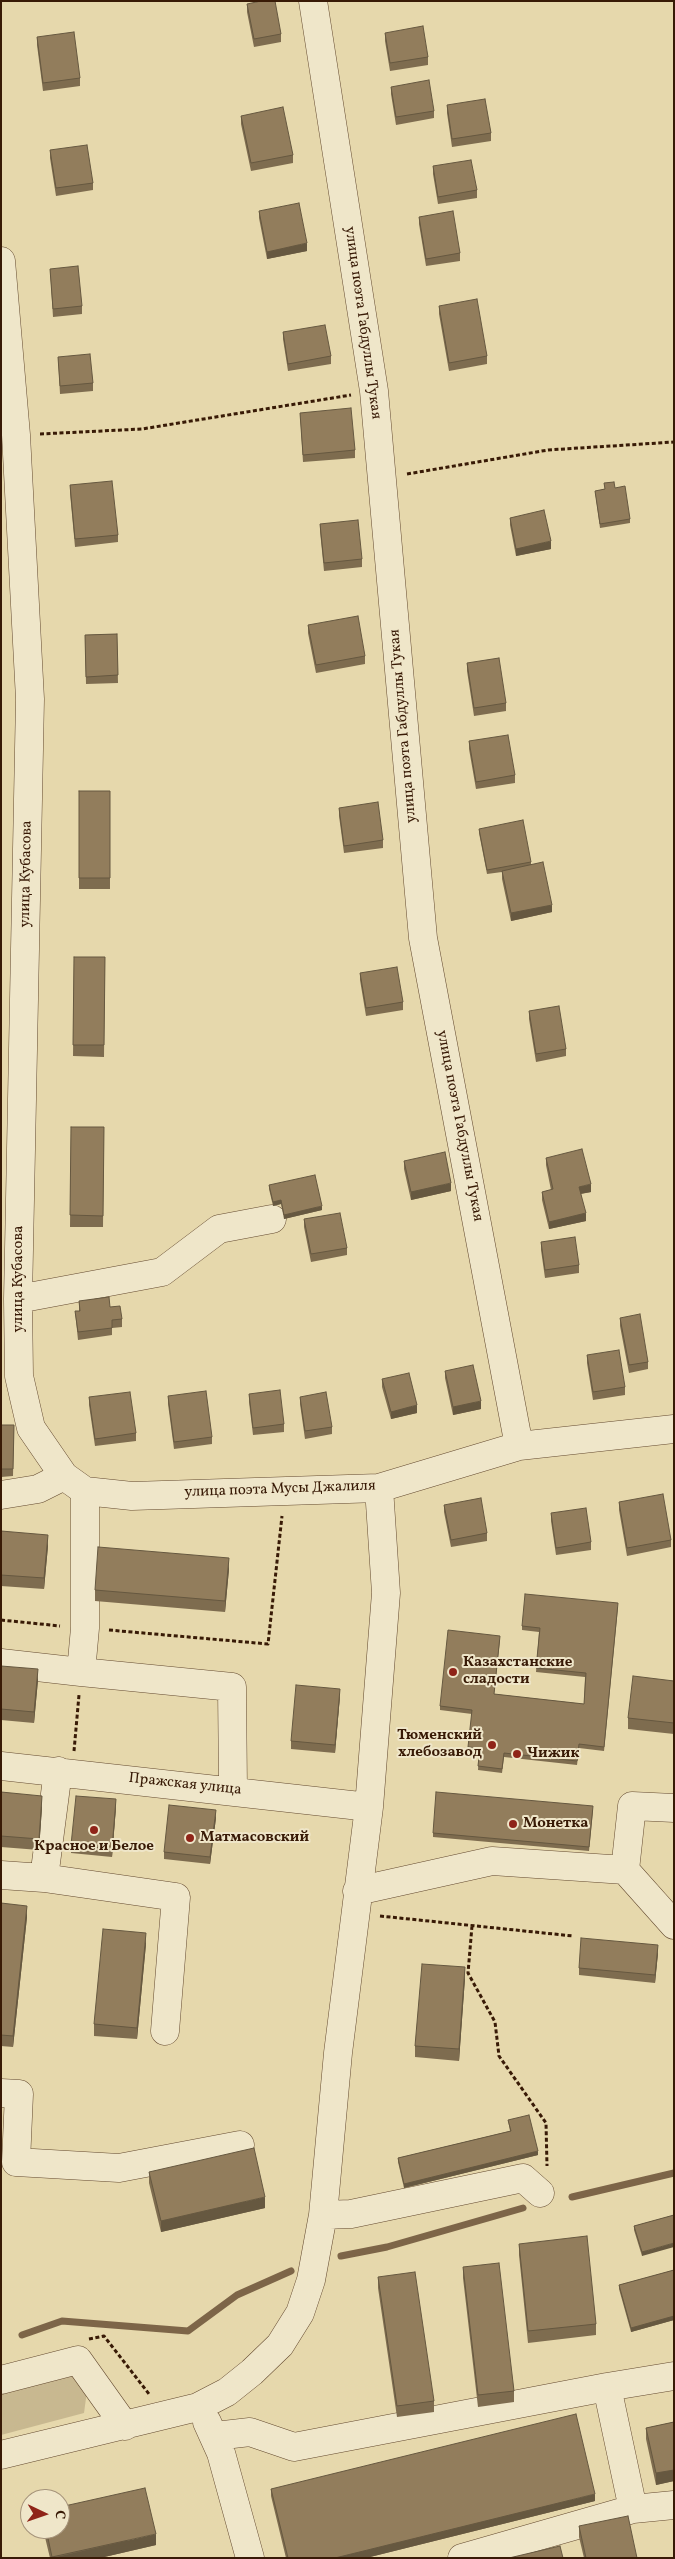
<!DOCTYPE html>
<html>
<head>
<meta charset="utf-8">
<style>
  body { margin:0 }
  #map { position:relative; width:675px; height:2559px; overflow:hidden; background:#e6d8ac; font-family:Vollkorn,serif }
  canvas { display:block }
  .frame { position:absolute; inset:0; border:2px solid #381a06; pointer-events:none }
  .north { position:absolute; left:20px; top:2489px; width:50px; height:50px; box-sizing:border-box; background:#efe6c9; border:1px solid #a6947b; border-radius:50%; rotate:93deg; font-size:14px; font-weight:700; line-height:20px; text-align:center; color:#381a06 }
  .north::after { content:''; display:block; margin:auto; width:18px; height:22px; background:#8f2418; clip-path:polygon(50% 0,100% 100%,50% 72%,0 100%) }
</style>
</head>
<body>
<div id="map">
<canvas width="675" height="2559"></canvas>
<div class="frame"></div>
<div class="north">С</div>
</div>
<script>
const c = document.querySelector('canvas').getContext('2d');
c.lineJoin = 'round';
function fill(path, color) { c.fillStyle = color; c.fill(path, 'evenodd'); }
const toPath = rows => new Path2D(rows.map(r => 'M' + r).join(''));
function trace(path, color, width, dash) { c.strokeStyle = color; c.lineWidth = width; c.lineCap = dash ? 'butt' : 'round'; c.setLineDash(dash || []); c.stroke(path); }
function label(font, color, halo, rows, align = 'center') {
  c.font = font + ' Vollkorn,serif'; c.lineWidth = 4; c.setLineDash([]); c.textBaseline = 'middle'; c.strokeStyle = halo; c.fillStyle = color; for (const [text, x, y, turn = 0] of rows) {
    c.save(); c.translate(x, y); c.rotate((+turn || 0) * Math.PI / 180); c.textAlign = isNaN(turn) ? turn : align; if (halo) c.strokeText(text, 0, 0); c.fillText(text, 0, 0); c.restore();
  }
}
fill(toPath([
  [70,2372,87,2391,84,2413,1,2435,1,2397,4,2392]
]), '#c8b890');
trace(toPath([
  [572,2197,674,2173],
  [341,2256,387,2247,523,2208],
  [22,2335,62,2321,188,2331,237,2295,291,2271]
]), '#7d6548', 7);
const minor = toPath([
  [313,1,374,391,423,938,519,1446],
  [1,261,16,435,30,699,18,1299,19,1376,31,1428,64,1476,85,1491,132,1496,379,1488,519,1446,674,1429],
  [18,1299,162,1272,219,1229,272,1219],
  [1,1495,38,1489,64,1476],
  [1,1663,81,1672,85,1628,85,1491],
  [81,1672,232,1687,233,1790],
  [1,1766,369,1807],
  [58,1771,44,1878,176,1897,165,2031],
  [625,1870,674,1925],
  [1,1875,44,1878],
  [357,1891,492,1861,625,1870,632,1806,674,1808],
  [1,2093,19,2094,16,2162,119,2168,240,2145],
  [323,2215,351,2214,523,2178,540,2193],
  [1,2380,78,2360,125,2426],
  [207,2422,221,2453,250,2558],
  [215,2436,250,2432,294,2447,607,2387,674,2376],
  [1,2455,198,2407,227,2392,252,2372,280,2345,300,2313,311,2280,323,2215,338,2053,369,1807,386,1593,379,1488],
  [633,2509,674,2505],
  [462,2558,633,2509,607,2387]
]);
trace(minor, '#644a30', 29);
trace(toPath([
  [40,434,142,429,351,395],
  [407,474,548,450,674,442],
  [1,1620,60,1626],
  [109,1630,268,1644,282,1516],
  [74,1751,79,1695],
  [380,1916,573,1936],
  [472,1926,468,1973,495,2022,499,2056,546,2123,547,2166],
  [89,2339,104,2336,149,2394]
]), '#381a06', 3, [4, 2.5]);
trace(minor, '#efe6c9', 28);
fill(toPath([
  [247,4,281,34,281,42,254,47,247,12],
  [385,33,428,57,428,65,390,71,385,41],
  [37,37,80,78,80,86,43,91,37,45],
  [391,87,434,111,434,118,396,125,391,94],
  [447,105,491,133,491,141,452,147,447,113],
  [241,116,293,155,293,163,251,171,241,124],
  [50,150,93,183,93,190,56,196,50,158],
  [433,166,477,190,477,198,438,204,433,174],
  [259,211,307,251,267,259,259,218],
  [419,217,460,253,460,261,426,266,419,224],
  [50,269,82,306,82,314,53,317],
  [439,306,487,356,487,364,449,371,439,314],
  [283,332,331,356,331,364,288,371,283,339],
  [58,357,93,383,93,391,60,394],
  [300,413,355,450,355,458,303,462],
  [604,483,630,519,630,523,600,528,595,491,605,489],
  [70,485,118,535,118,542,75,547,70,493],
  [510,518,551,549,516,556,510,525],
  [320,524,362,559,362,567,324,571,320,531],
  [308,625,365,656,365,664,316,673,308,633],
  [117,634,118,683,86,684,85,635],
  [467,663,506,703,506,711,474,716,467,671],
  [469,741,515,775,515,783,476,789,469,749],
  [79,791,110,791,110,889,79,889],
  [339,808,383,840,383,848,344,853,339,816],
  [479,829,531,862,531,865,552,912,511,921,502,879,502,872,487,874,479,833],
  [74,957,105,957,104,1057,73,1056],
  [360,973,403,1002,403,1010,366,1016,360,980],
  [529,1011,566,1049,566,1056,536,1062,529,1019],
  [71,1127,104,1127,103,1227,70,1227],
  [546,1158,591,1192,581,1194,586,1221,549,1229,542,1200,542,1192,551,1190,546,1165],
  [404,1161,451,1191,411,1200,404,1169],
  [269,1185,322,1210,284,1219,281,1204,273,1206,269,1189],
  [304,1219,347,1248,347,1255,311,1262,304,1227],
  [541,1242,579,1265,579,1273,545,1278,541,1250],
  [79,1301,110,1307,122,1319,122,1327,112,1328,112,1335,78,1340,75,1311,79,1311],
  [620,1318,648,1362,648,1369,629,1373,620,1326],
  [587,1355,625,1387,625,1395,593,1400,587,1363],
  [445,1371,481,1409,453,1415,445,1378],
  [382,1379,417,1413,391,1419,382,1387],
  [249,1394,284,1424,284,1432,253,1435,249,1402],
  [168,1396,212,1437,212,1444,174,1449,168,1404],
  [89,1397,136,1433,136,1441,95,1446,89,1405],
  [300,1397,332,1427,332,1434,305,1439,300,1404],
  [1,1425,14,1425,13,1476,1,1477],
  [619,1502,671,1540,671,1547,627,1556,619,1510],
  [444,1505,487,1533,487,1541,451,1547,444,1512],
  [551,1513,591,1542,591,1550,556,1555,551,1521],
  [1,1531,48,1546,44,1589,1,1586],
  [229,1569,225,1612,95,1601,95,1590],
  [618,1607,604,1751,579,1748,577,1765,504,1757,502,1773,478,1770,479,1752,468,1751,472,1714,440,1710,440,1706,500,1640,494,1694,584,1704,585,1677,536,1672,539,1632,522,1630,522,1626],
  [1,1666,38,1680,34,1723,1,1720],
  [674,1681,674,1734,628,1729,628,1718],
  [340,1696,335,1753,291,1749,291,1741],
  [1,1792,42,1807,39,1850,1,1847],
  [116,1807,112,1857,71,1853,71,1845],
  [593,1810,589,1851,433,1837,433,1833],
  [216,1818,210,1864,164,1859,164,1852],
  [1,1903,27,1917,13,2047,1,2046],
  [146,1944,137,2039,94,2036,94,2024],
  [658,1953,655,1983,579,1975,579,1968],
  [465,1978,459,2061,415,2057,415,2046],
  [508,2120,538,2155,404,2188,398,2162,398,2158,510,2131],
  [149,2172,265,2208,161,2232,149,2183],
  [674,2215,642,2256,634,2230,634,2226],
  [519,2244,596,2324,596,2335,528,2343,519,2255],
  [463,2267,514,2391,514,2402,478,2407,463,2278],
  [674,2270,674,2320,631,2332,619,2289,619,2285],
  [378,2277,434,2401,434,2412,397,2417,378,2288],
  [674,2422,674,2481,656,2485,646,2439,646,2428],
  [271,2489,595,2501,366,2558,286,2558,271,2496],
  [579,2526,637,2558,584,2558,579,2537],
  [43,2529,60,2529,156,2545,100,2558,50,2558]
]), '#7e6c4f');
fill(toPath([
  [307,243,307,251,267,259,267,252],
  [551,541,551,549,516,556,516,549],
  [552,905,552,912,511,921,511,913],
  [451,1183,451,1191,411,1200,411,1192],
  [591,1184,591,1192,579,1194,579,1187],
  [281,1200,281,1204,273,1206,273,1202],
  [322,1206,322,1210,284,1219,284,1215],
  [586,1213,586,1221,549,1229,549,1222],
  [481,1401,481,1409,453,1415,453,1407],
  [417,1405,417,1413,391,1419,391,1412],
  [48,1535,48,1546,44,1589,44,1578],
  [229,1558,229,1569,225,1612,225,1601],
  [38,1669,38,1680,34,1723,34,1712],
  [340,1689,340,1696,335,1753,335,1745],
  [42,1796,42,1807,39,1850,39,1839],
  [116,1799,116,1807,112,1857,112,1849],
  [216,1810,216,1818,210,1864,210,1857],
  [27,1906,27,1917,13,2047,13,2036],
  [146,1933,146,1944,137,2039,137,2028],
  [658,1945,658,1953,655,1983,655,1975],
  [465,1967,465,1978,459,2061,459,2049],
  [538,2151,538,2155,404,2188,404,2184],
  [265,2197,265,2208,161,2232,161,2221],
  [674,2243,674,2247,642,2256,642,2252],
  [674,2316,674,2320,631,2332,631,2328],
  [674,2470,674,2481,656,2485,656,2473],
  [595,2494,595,2501,366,2558,335,2558],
  [156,2534,156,2545,100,2558,52,2558]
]), '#665840');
const building = toPath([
  [261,1,275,1,281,34,254,39,247,4,261,1],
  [423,26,428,57,390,63,385,33,423,26],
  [74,32,80,78,43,83,37,37,74,32],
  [429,80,434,111,396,117,391,87,429,80],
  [485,99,491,133,452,139,447,105,485,99],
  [283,107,293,155,251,163,241,116,283,107],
  [87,145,93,183,56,188,50,150,87,145],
  [471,160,477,190,438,197,433,166,471,160],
  [299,203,307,243,267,252,259,211,299,203],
  [453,211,460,253,426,259,419,217,453,211],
  [78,266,82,306,53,309,50,269,78,266],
  [477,299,487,356,449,363,439,306,477,299],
  [325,325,331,356,288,364,283,332,325,325],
  [90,354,93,383,60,386,58,357,90,354],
  [351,408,355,450,303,455,300,413,351,408],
  [112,481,118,535,75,539,70,485,112,481],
  [614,482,615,488,625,486,630,519,600,524,595,491,605,489,604,483,614,482],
  [544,510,551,541,516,549,510,518,544,510],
  [358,520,362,559,324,563,320,524,358,520],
  [358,616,365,656,316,665,308,625,358,616],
  [117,634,118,675,86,677,85,635,117,634],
  [499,658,506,703,474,708,467,663,499,658],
  [508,735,515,775,476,782,469,741,508,735],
  [79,791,110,791,110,878,79,878,79,791],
  [378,802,383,840,344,846,339,808,378,802],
  [523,820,531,862,487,870,479,829,523,820],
  [543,862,552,905,511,913,502,871,543,862],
  [74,957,105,957,104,1045,73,1045,74,957],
  [397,967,403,1002,366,1008,360,973,397,967],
  [559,1006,566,1049,536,1054,529,1011,559,1006],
  [71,1127,104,1127,103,1216,70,1215,71,1127],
  [582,1149,591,1184,579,1187,586,1213,549,1222,542,1192,553,1189,546,1158,582,1149],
  [445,1152,451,1183,411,1192,404,1161,445,1152],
  [315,1175,322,1206,284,1215,281,1200,273,1202,269,1185,315,1175],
  [340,1213,347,1248,311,1254,304,1219,340,1213],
  [575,1237,579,1265,545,1270,541,1242,575,1237],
  [109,1297,110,1307,120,1306,122,1319,112,1320,112,1328,78,1332,75,1311,80,1311,79,1301,109,1297],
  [640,1314,648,1362,629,1365,620,1318,640,1314],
  [619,1350,625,1387,593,1392,587,1355,619,1350],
  [473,1365,481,1401,453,1407,445,1371,473,1365],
  [409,1373,417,1405,391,1412,382,1379,409,1373],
  [280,1390,284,1424,253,1428,249,1394,280,1390],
  [206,1391,212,1437,174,1442,168,1396,206,1391],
  [130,1392,136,1433,95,1439,89,1397,130,1392],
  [326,1392,332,1427,305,1431,300,1397,326,1392],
  [1,1425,14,1425,13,1469,1,1469,1,1425],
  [663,1494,671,1540,627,1548,619,1502,663,1494],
  [481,1498,487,1533,451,1540,444,1505,481,1498],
  [586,1508,591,1542,556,1548,551,1513,586,1508],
  [1,1531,48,1535,44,1578,1,1575,1,1531],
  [98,1547,229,1558,225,1601,95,1590,98,1547],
  [525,1594,618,1603,604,1747,579,1744,577,1761,504,1753,502,1769,478,1766,480,1748,468,1747,472,1710,440,1706,448,1630,500,1636,494,1694,584,1704,586,1673,536,1668,540,1628,522,1626,525,1594],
  [1,1666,38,1669,34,1712,1,1709,1,1666],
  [633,1676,674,1681,674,1723,628,1718,633,1676],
  [296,1685,340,1689,335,1745,291,1741,296,1685],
  [1,1792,42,1796,39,1839,1,1836,1,1792],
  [436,1792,593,1806,589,1847,433,1833,436,1792],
  [76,1796,116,1799,112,1849,71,1845,76,1796],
  [169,1805,216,1810,210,1857,164,1852,169,1805],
  [1,1903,27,1906,13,2036,1,2035,1,1903],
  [103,1929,146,1933,137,2028,94,2024,103,1929],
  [581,1938,658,1945,655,1975,579,1968,581,1938],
  [422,1964,465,1967,459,2049,415,2046,422,1964],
  [529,2115,538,2151,404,2184,398,2158,511,2131,508,2120,529,2115],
  [254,2148,265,2197,161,2221,149,2172,254,2148],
  [674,2215,674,2243,642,2252,634,2226,674,2215],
  [587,2236,596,2324,528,2331,519,2244,587,2236],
  [499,2263,514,2391,478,2395,463,2267,499,2263],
  [674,2270,674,2316,631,2328,619,2285,674,2270],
  [415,2272,434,2401,397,2406,378,2277,415,2272],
  [576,2414,595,2494,335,2558,288,2558,271,2489,576,2414],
  [674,2422,674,2470,656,2473,646,2428,674,2422],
  [145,2488,156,2534,52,2557,46,2529,60,2529,60,2507,145,2488],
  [628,2516,637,2558,586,2558,579,2526,628,2516],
  [560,2546,563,2558,509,2558,560,2546]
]);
fill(building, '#927d5c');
trace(building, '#665840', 1);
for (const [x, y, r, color] of [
  [453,1672,5,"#8f2418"],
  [492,1745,5,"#8f2418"],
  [517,1754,5,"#8f2418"],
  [513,1824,5,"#8f2418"],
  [94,1830,5,"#8f2418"],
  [190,1838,5,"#8f2418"]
]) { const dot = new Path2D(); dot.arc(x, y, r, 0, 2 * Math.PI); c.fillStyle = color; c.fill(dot); trace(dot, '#efe6c9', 2); }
label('15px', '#381a06', '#efe6c9', [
  ["улица поэта Габдуллы Тукая",362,323,82],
  ["улица поэта Габдуллы Тукая",404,726,-95],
  ["улица Кубасова",27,874,-89],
  ["улица поэта Габдуллы Тукая",459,1126,79],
  ["улица Кубасова",19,1279,-90],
  ["улица поэта Мусы Джалиля",280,1490,-2],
  ["Пражская улица",185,1785,6]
]);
label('bold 15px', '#381a06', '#efe6c9', [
  ["Казахстанские",463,1663],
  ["сладости",463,1680],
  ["Тюменский",482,1736,"right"],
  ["хлебозавод",482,1753,"right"],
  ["Чижик",527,1754],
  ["Монетка",523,1824],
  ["Матмасовский",200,1838],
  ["Красное и Белое",94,1847,"center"]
], 'left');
</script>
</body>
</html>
